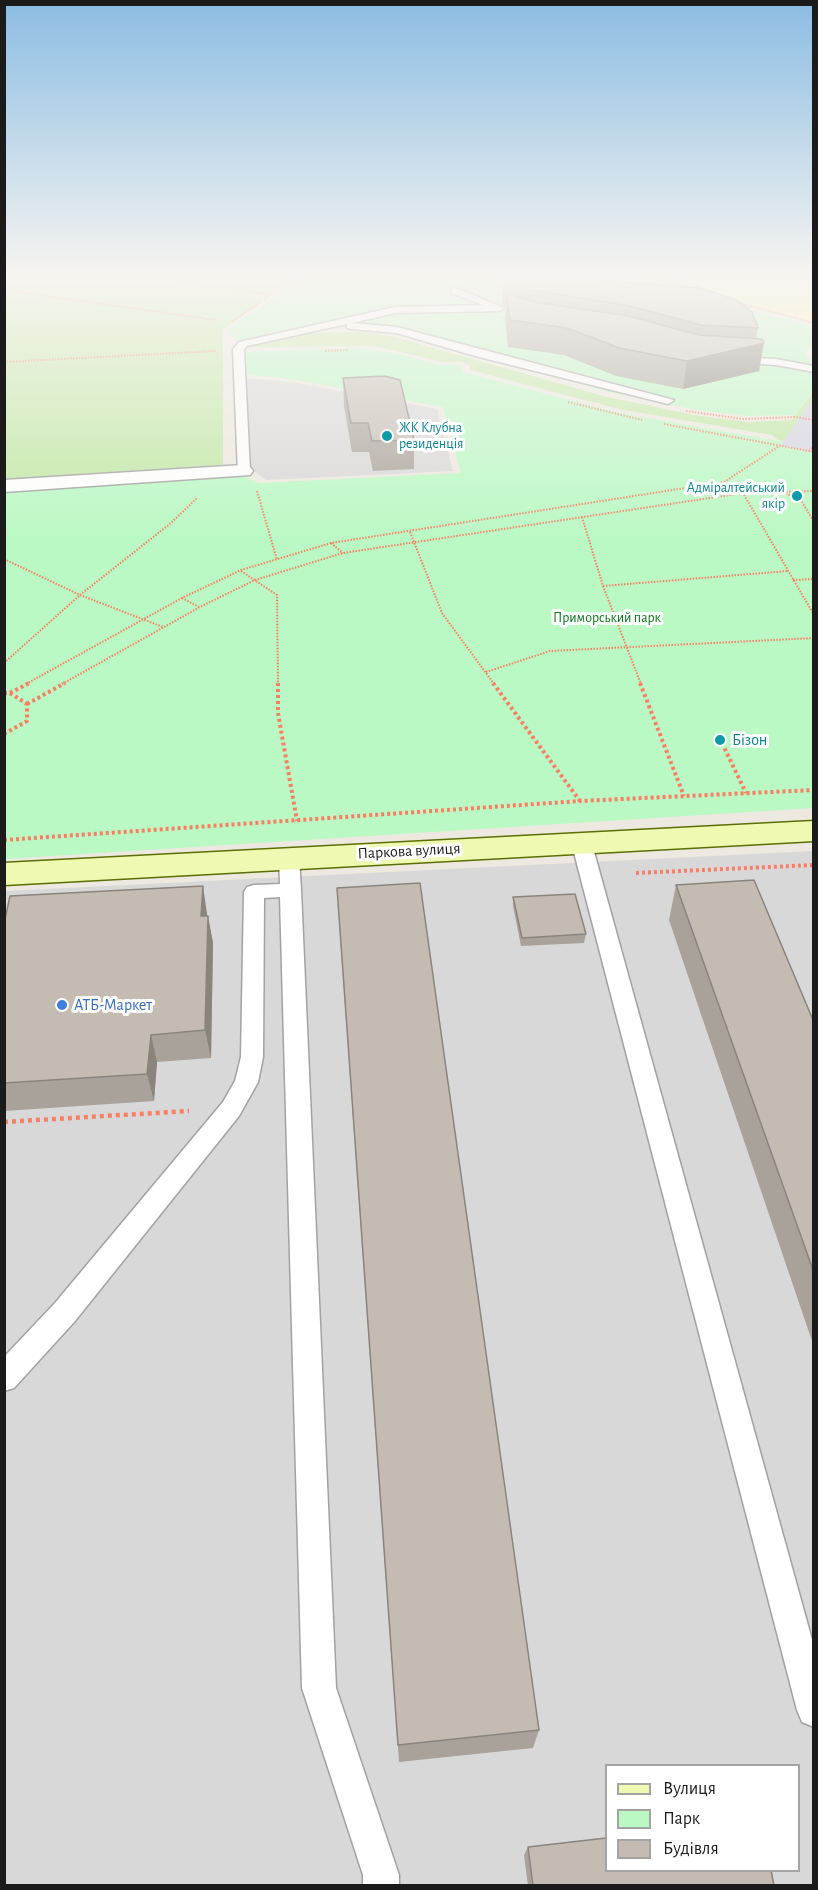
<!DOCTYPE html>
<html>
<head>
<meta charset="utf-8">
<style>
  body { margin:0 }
  #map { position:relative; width:818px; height:1890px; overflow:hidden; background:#ede9e0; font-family:"Alegreya Sans",sans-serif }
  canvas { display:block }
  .frame { position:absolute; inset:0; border:6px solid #1b1b1b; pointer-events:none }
  .legend { position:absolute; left:605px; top:1764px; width:195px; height:108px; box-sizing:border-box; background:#fff; border:2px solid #a4a4a4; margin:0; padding:8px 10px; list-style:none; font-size:18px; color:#1b1b1b }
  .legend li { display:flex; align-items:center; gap:12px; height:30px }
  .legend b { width:30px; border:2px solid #a4a4a4 }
</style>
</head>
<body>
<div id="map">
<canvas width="818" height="1890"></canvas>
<div class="frame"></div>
<ul class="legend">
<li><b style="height:8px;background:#f0f9b1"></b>Вулиця</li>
<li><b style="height:16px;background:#baf9c4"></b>Парк</li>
<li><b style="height:16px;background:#c4bcb3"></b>Будівля</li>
</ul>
</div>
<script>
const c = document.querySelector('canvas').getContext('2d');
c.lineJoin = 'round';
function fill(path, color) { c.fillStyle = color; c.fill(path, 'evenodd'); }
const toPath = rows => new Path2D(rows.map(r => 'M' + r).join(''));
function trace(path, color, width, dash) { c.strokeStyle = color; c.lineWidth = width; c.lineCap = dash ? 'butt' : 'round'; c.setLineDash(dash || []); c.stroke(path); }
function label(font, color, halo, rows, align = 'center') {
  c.font = font + ' "Alegreya Sans",sans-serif'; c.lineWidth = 6; c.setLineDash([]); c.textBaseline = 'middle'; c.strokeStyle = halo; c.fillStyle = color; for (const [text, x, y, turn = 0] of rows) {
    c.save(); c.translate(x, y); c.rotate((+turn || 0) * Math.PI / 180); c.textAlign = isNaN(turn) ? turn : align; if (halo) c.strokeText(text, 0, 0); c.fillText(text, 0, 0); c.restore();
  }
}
fill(toPath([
  [246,378,293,382,437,409,453,471,266,480,251,469],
  [813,851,813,1885,5,1886,5,891],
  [606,1766,798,1766,798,1870,606,1870]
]), '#d9d8d8');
fill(toPath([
  [5,276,295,276,223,330,223,468,5,481],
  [363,332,391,336,607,397,694,415,748,422,792,420,813,392,813,446,778,440,772,435,623,410,470,370,470,366,462,362,443,362,374,346,270,347,251,347,250,344,302,333]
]), '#c1e8a4');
fill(toPath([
  [677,276,813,276,813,321,757,307]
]), '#fff4ab');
fill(toPath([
  [304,276,664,276,749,310,813,326,813,344,805,354,813,364,813,390,796,415,747,416,697,410,609,392,387,330,298,327,239,341,227,330],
  [354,348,396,353,440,365,458,365,463,367,463,372,620,413,813,447,813,808,5,859,5,489,240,475,260,483,461,473,443,407,296,380,233,373,232,359,244,352]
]), '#baf9c4');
fill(toPath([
  [813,399,813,452,781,445]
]), '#d5d4e2');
fill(toPath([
  [592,276,645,276,662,289,611,285]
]), '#9fc9db');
const lane = toPath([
  [451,289,459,289,504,308,499,311,395,313,352,323,397,327,674,400,668,404,479,357,396,333,351,329,347,328,347,324,247,346,244,350,250,471,243,475,238,474,233,349,239,342,395,307,483,305,451,293,451,289],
  [734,357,776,359,814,366,814,372,776,365,730,362,730,358,734,357],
  [581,835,588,837,591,841,814,1647,814,1727,802,1722,797,1710,571,841,574,837,581,835],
  [289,851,296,853,299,858,301,890,336,1688,399,1875,399,1886,363,1886,363,1875,302,1688,280,897,264,898,263,1057,258,1082,239,1116,75,1321,14,1388,4,1391,4,1357,55,1303,223,1102,235,1081,241,1057,244,892,247,887,254,885,280,884,279,858,282,853,289,851]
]);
const street = toPath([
  [243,465,250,467,253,471,250,475,4,492,4,480,243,465]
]);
const secondary = toPath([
  [814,821,814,841,4,885,4,863,814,821]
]);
trace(lane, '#a2a2a2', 3);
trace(street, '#a2a2a2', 3);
trace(secondary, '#5c6f04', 3);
trace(toPath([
  [152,276,271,295],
  [671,276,718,294],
  [4,290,215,320],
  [736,302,814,323],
  [232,322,299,276],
  [325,351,348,350],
  [4,362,216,351],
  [568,402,642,420],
  [686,411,743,419,796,417,814,420],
  [664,424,814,452],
  [809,451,814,446],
  [724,482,743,493,814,615],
  [257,491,277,560],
  [786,493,802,502,814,522],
  [582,517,603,586,641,684],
  [410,532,442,613,494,684],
  [331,543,343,553],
  [4,559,80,595,163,627],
  [241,571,277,595,278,684],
  [793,580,814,579],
  [603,586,788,571],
  [182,598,199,607],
  [4,663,80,595,171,523,197,498],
  [486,672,550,651,814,638],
  [26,684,182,598,241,570,331,543,724,482,781,445],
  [62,684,200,607,255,580,343,553,743,493,814,491]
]), '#fa7e63', 2, [1.5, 1.5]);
trace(toPath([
  [278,683,278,713,297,821],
  [493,683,580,801],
  [640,683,684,796],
  [4,693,10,693,29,683],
  [10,693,27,704],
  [27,704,65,683],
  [4,734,27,721,27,704],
  [722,743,746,793],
  [4,840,580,801,814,790],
  [636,873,814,865]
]), '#fa7e63', 4, [3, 3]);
trace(toPath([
  [4,1122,189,1111]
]), '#fa7e63', 4.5, [4, 4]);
fill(lane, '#fff');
fill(street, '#fff');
fill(secondary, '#f0f9b1');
fill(toPath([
  [504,276,758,328,756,339,759,371,683,389,616,376,564,355,508,347,505,319,506,306,503,305,502,299],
  [343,378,414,440,414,469,373,471,369,452,352,452,344,406],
  [676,885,813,1020,813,1344,669,920],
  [513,897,586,934,584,943,521,946,513,906],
  [207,914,213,943,211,1058,157,1062,154,1101,4,1111,4,924],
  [339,922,539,1730,533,1748,399,1762],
  [528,1847,774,1886,528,1886,524,1855]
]), '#a9a29a');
fill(toPath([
  [764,343,759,371,683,389,687,361],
  [203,886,207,914,206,944,201,916],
  [208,916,213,943,211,1058,205,1030],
  [151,1035,157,1062,154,1101,147,1074]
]), '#89847d');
const building = toPath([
  [504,276,536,276,699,288,735,299,752,312,758,328,701,325,630,306,521,288,504,279,504,276],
  [506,293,534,302,628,316,699,335,762,339,764,343,687,361,619,348,567,328,510,320,506,293],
  [385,376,400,380,414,440,372,441,368,423,351,423,343,378,385,376],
  [754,880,813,1020,813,1270,676,885,754,880],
  [420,883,539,1730,398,1745,337,888,420,883],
  [203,886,201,916,208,916,205,1030,151,1035,147,1074,4,1083,4,924,10,896,203,886],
  [575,894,586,934,522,938,513,897,575,894],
  [606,1838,606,1870,771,1870,774,1886,533,1886,528,1847,606,1838]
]);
fill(building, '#c4bcb3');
trace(building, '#89847d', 1.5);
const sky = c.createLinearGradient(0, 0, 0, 541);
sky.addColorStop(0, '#8bbce3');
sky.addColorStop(0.51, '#f7f5f1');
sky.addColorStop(1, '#f7f5f100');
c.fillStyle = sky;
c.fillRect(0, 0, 818, 541);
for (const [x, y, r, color] of [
  [387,436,6,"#0f9aa8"],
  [797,496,6,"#0f9aa8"],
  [720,740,6,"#0f9aa8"],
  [62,1005,6,"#3f7fe0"]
]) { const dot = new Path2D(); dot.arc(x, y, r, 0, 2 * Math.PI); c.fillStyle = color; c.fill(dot); trace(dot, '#fff', 2); }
label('14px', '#0d838f', '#fff', [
  ["ЖК Клубна",399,428],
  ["резиденція",399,444],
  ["Адміралтейський",785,488,"right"],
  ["якір",785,504,"right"]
], 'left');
label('14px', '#0a771c', '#fff', [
  ["Приморський парк",607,618]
]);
label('16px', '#0d838f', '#fff', [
  ["Бізон",732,740]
], 'left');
label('16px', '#1b1b1b', '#fff', [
  ["Паркова вулиця",409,851,-3]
]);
label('16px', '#366cbe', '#fff', [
  ["АТБ-Маркет",74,1005]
], 'left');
</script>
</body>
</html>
